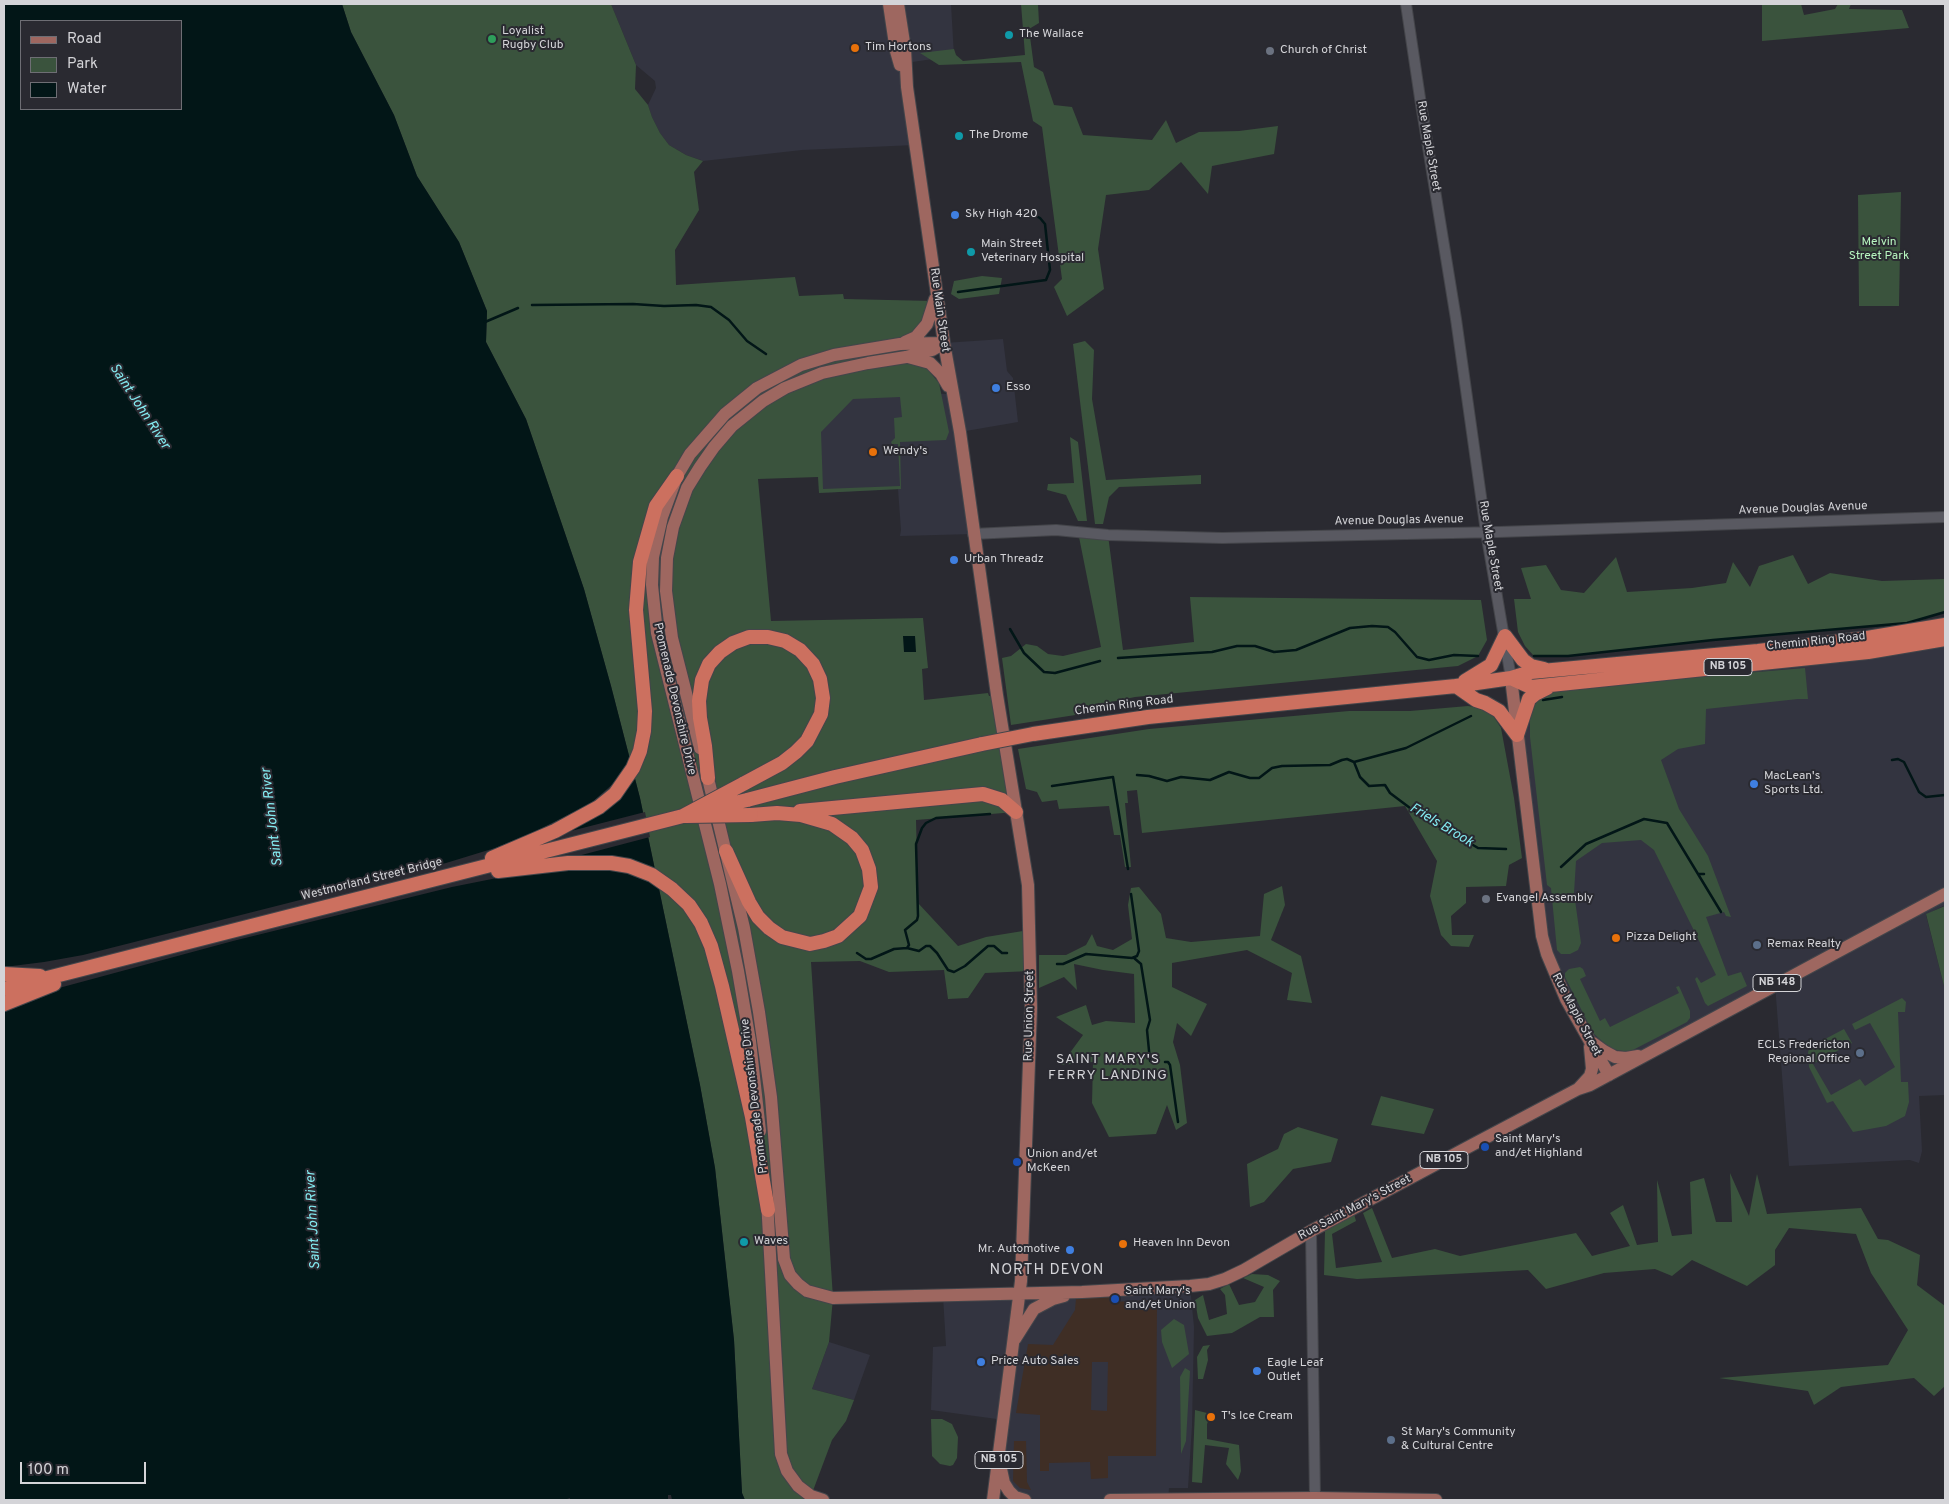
<!DOCTYPE html>
<html>
<head>
<meta charset="utf-8">
<style>
  body { margin:0 }
  #map { position:relative; width:1949px; height:1504px; overflow:hidden; background:#2a2a31; font-family:Overpass,sans-serif }
  canvas { display:block }
  .frame { position:absolute; inset:0; border:5px solid #d4d4d8; pointer-events:none }
  .legend { position:absolute; left:20px; top:20px; width:162px; height:90px; box-sizing:border-box; background:#2a2a31; border:1px solid #6e6e74; margin:0; padding:6px 9px; list-style:none; font-size:15px; color:#d4d4d8 }
  .legend li { display:flex; align-items:center; gap:10px; height:25px }
  .legend b { width:25px; border:1px solid #6e6e74 }
  .scale { position:absolute; left:20px; top:1462px; width:126px; height:22px; box-sizing:border-box; border:2px solid #d4d4d8; border-top:0; padding-left:6px; font-size:15px; line-height:18px; white-space:nowrap; color:#d4d4d8; -webkit-text-stroke:4px #2a2a31; paint-order:stroke }
</style>
</head>
<body>
<div id="map">
<canvas width="1949" height="1504"></canvas>
<div class="frame"></div>
<ul class="legend">
<li><b style="height:6px;background:#9e6760"></b>Road</li>
<li><b style="height:14px;background:#3a533d"></b>Park</li>
<li><b style="height:14px;background:#021617"></b>Water</li>
</ul>
<div class="scale">100 m</div>
</div>
<script>
const c = document.querySelector('canvas').getContext('2d');
c.lineJoin = 'round';
function fill(path, color) { c.fillStyle = color; c.fill(path, 'evenodd'); }
const toPath = rows => new Path2D(rows.map(r => 'M' + r).join(''));
function trace(path, color, width, dash) { c.strokeStyle = color; c.lineWidth = width; c.lineCap = dash ? 'butt' : 'round'; c.setLineDash(dash || []); c.stroke(path); }
function label(font, color, halo, rows, align = 'center') {
  c.font = font + ' Overpass,sans-serif'; c.lineWidth = 4; c.setLineDash([]); c.textBaseline = 'middle'; c.strokeStyle = halo; c.fillStyle = color; for (const [text, x, y, turn = 0] of rows) {
    c.save(); c.translate(x, y); c.rotate((+turn || 0) * Math.PI / 180); c.textAlign = isNaN(turn) ? turn : align; if (halo) c.strokeText(text, 0, 0); c.fillText(text, 0, 0); c.restore();
  }
}
fill(toPath([
  [611,4,951,4,954,56,905,63,915,145,802,150,703,161,686,155,669,145,660,133,652,117,648,105,656,88,655,81,636,65],
  [1003,339,1007,371,1013,378,1018,422,960,432,973,534,900,536,901,530,898,489,819,493,817,431,851,395,902,393,952,394,944,343],
  [1945,639,1945,905,1926,915,1945,990,1945,1095,1919,1096,1922,1151,1919,1163,1910,1160,1789,1166,1775,984,1609,1075,1551,967,1517,735,1529,699],
  [1190,1286,1194,1327,1192,1426,1188,1488,1169,1488,1168,1500,1025,1500,1015,1497,999,1463,1004,1420,931,1410,933,1347,946,1346,943,1296],
  [829,1342,870,1355,854,1400,812,1389]
]), '#333440');
fill(toPath([
  [1111,1296,1111,1302,1157,1300,1156,1456,1108,1456,1108,1478,1091,1479,1090,1462,1049,1463,1049,1471,1040,1471,1040,1415,1016,1413,1028,1344,1053,1345,1075,1310,1076,1299],
  [1092,1362,1108,1362,1107,1411,1091,1410],
  [1014,1441,1026,1441,1027,1482,1031,1490,1020,1488,1013,1481]
]), '#3f2e25');
fill(toPath([
  [342,4,611,4,636,65,635,89,648,105,652,117,660,133,669,145,686,155,703,161,694,172,699,210,675,250,676,285,795,277,799,296,843,294,844,299,934,301,930,317,901,344,906,357,930,363,928,370,939,383,949,432,946,440,900,442,901,489,819,493,818,477,758,479,771,621,923,618,928,668,922,669,924,700,988,693,989,696,997,695,1016,812,916,820,918,903,958,946,986,937,1029,930,1031,971,985,973,968,998,948,999,944,970,889,972,860,961,811,962,833,1298,829,1342,812,1389,854,1400,846,1421,832,1440,811,1496,823,1500,745,1500,742,1493,734,1340,715,1168,700,1085,640,798,611,686,584,589,526,419,486,342,487,311,459,242,417,176,394,115,351,32],
  [900,397,902,417,894,418,895,438,891,442,892,444,898,444,900,486,823,489,821,432,853,399],
  [1021,4,1038,4,1039,23,1029,29,1034,67,1043,72,1054,105,1072,107,1083,135,1152,140,1166,120,1176,143,1199,132,1239,131,1278,126,1274,154,1212,166,1208,194,1181,162,1149,190,1106,195,1098,249,1104,289,1067,316,1054,287,1062,279,1042,127,1033,121,1021,62,939,65,920,53,954,49,956,55,963,61,1025,55],
  [1762,4,1801,4,1804,15,1835,9,1838,4,1851,4,1849,9,1902,10,1909,28,1762,41],
  [1901,192,1899,306,1859,306,1858,195],
  [982,276,1002,278,999,294,959,299,951,294,954,281],
  [1085,341,1094,350,1092,399,1106,480,1201,475,1201,484,1119,487,1109,497,1103,524,1095,524,1073,344],
  [1070,437,1078,442,1087,521,1078,521,1066,495,1047,490,1048,484,1074,483],
  [1078,532,1108,535,1123,650,1194,642,1190,597,1481,600,1487,640,1478,656,1458,666,1135,697,1111,702,1114,709,1011,725,1002,658,1011,656,1026,644,1037,646,1048,654,1063,656,1101,647],
  [1793,555,1808,584,1830,573,1882,581,1945,579,1945,612,1907,623,1713,640,1568,656,1534,656,1525,646,1518,632,1514,599,1531,599,1521,568,1546,565,1561,590,1584,593,1616,557,1627,592,1692,588,1726,583,1733,562,1750,587,1759,566],
  [1805,668,1808,699,1798,699,1706,709,1705,744,1678,749,1661,760,1679,809,1708,856,1731,917,1726,916,1724,912,1706,917,1728,976,1741,972,1747,986,1708,1006,1705,1003,1695,979,1697,977,1701,983,1716,975,1654,850,1641,840,1602,843,1576,861,1574,893,1581,943,1578,950,1570,954,1561,954,1557,950,1551,888,1547,885,1530,737,1530,716,1532,702,1556,689],
  [1468,706,1480,708,1492,714,1501,728,1514,798,1522,858,1509,865,1506,886,1466,887,1466,903,1451,916,1452,935,1474,935,1469,947,1451,946,1441,935,1430,896,1437,861,1405,806,1142,833,1137,790,1127,791,1128,803,1125,803,1131,867,1125,867,1120,835,1114,835,1109,806,1059,809,1057,800,1042,802,1037,792,1026,789,1018,749,1149,729,1349,711,1410,711],
  [1282,886,1285,905,1271,940,1301,956,1312,1003,1287,1000,1292,973,1247,950,1172,963,1172,987,1207,1004,1191,1036,1177,1023,1173,1042,1180,1065,1187,1123,1176,1130,1167,1105,1156,1134,1109,1137,1092,1103,1093,1062,1061,1065,1083,1035,1056,1017,1086,1005,1092,1025,1106,1021,1135,1023,1134,974,1103,970,1074,964,1077,990,1064,977,1039,988,1039,955,1066,955,1086,945,1092,934,1097,946,1113,950,1132,939,1128,905,1131,888,1139,887,1161,914,1166,938,1191,942,1260,936,1264,894],
  [1945,906,1945,905,1945,990,1926,914],
  [1580,967,1583,969,1586,976,1580,979,1600,1021,1605,1018,1610,1027,1679,993,1676,987,1679,986,1690,1011,1690,1018,1687,1022,1629,1052,1611,1049,1593,1033,1565,977,1565,973,1569,969],
  [1902,998,1906,1002,1905,1012,1898,1012,1901,1082,1908,1082,1909,1102,1905,1116,1886,1126,1853,1132,1833,1101,1827,1103,1809,1067,1808,1052,1810,1047,1844,1029,1852,1043,1813,1064,1831,1095,1860,1079,1865,1086,1895,1067,1870,1023,1855,1030,1852,1024],
  [1381,1096,1434,1109,1424,1134,1371,1125],
  [1298,1127,1338,1139,1331,1162,1293,1169,1264,1202,1250,1207,1247,1164,1278,1149,1284,1134],
  [1730,1173,1749,1216,1757,1174,1767,1214,1861,1208,1878,1239,1888,1240,1920,1255,1917,1285,1945,1306,1945,1386,1934,1396,1914,1378,1841,1387,1814,1405,1808,1391,1719,1378,1888,1365,1908,1330,1871,1273,1856,1234,1789,1228,1775,1250,1775,1265,1747,1286,1692,1260,1672,1276,1655,1269,1604,1273,1546,1289,1528,1270,1357,1279,1324,1275,1325,1231,1354,1214,1356,1221,1332,1234,1336,1268,1382,1262,1363,1213,1372,1208,1392,1258,1435,1249,1460,1256,1576,1233,1592,1256,1630,1246,1610,1213,1623,1205,1637,1245,1658,1242,1657,1180,1672,1236,1692,1234,1690,1182,1704,1178,1716,1222,1732,1222],
  [1252,1274,1268,1275,1280,1281,1273,1290,1274,1317,1260,1317,1232,1333,1207,1336,1198,1318,1195,1300,1203,1295,1209,1320,1227,1314,1225,1295,1220,1289,1229,1284,1239,1305,1255,1302,1264,1287,1243,1278],
  [1174,1319,1184,1325,1189,1354,1172,1368,1162,1342,1161,1330],
  [1210,1345,1207,1350,1208,1360,1203,1379,1198,1379,1197,1357,1203,1346],
  [1185,1368,1190,1371,1186,1441,1181,1454,1180,1377],
  [1195,1410,1211,1414,1207,1424,1207,1439,1239,1445,1241,1471,1238,1480,1226,1464,1229,1448,1205,1445,1202,1483,1192,1482],
  [931,1419,942,1419,952,1424,958,1437,957,1458,953,1465,950,1466,940,1464,932,1456]
]), '#3a533d');
fill(toPath([
  [4,4,342,4,351,32,394,115,417,176,459,242,487,311,486,342,526,419,584,589,611,686,640,798,700,1085,715,1168,734,1340,742,1493,745,1500,672,1500,671,1495,668,1495,668,1500,570,1500,570,1498,567,1499,567,1500,4,1500],
  [21,21,181,21,181,109,21,109],
  [903,636,915,636,916,652,904,652]
]), '#021617');
fill(toPath([
  [631,755,636,773,563,833,645,812,650,837,574,857,634,873,584,866,502,877,452,887,233,941,59,988,4,1009,4,967,44,962,83,955,446,863,495,848,534,832,590,804,615,782,623,771]
]), '#2a2a31');
trace(toPath([
  [958,292,1046,280,1050,270,1045,224,1040,218,1036,216],
  [532,305,633,304,664,306,696,305,711,307,729,320,747,341,766,354],
  [485,322,518,308],
  [1010,629,1024,653,1044,672,1055,673,1100,661],
  [1534,656,1568,656,1713,640,1907,623,1945,612],
  [1118,658,1212,652,1237,646,1255,646,1274,652,1296,650,1350,628,1372,626,1388,627,1395,632,1417,657,1429,660,1454,655,1478,656],
  [1543,700,1562,697],
  [1892,760,1898,759,1904,762,1919,792,1926,797,1945,795],
  [1354,762,1406,748,1471,716],
  [1137,775,1149,776,1167,781,1181,777,1210,780,1229,772,1250,778,1259,778,1272,768,1282,766,1330,765,1342,760,1347,759,1354,762,1360,777,1369,786,1385,785,1390,793,1426,820,1453,833,1478,848,1506,849],
  [1052,786,1113,777,1128,869],
  [1561,867,1586,844,1644,819,1667,823,1698,874,1704,874],
  [1698,874,1721,912],
  [907,948,909,945,905,930,917,920,918,916,916,844,922,828,926,823,936,818,990,814],
  [857,953,866,959,871,959,894,949,907,948,919,951,926,946,930,946,937,953,948,970,954,972,965,966,988,946,994,946,1002,953,1007,953],
  [1134,958,1141,964,1150,1020,1147,1030,1150,1061,1157,1062],
  [1057,964,1063,964,1086,954,1132,958,1137,956,1139,951,1131,894],
  [1165,1062,1168,1062,1170,1065,1178,1122]
]), '#021617', 2.5);
const minor = toPath([
  [1406,4,1420,98,1456,319,1486,532,1511,678],
  [973,534,1056,530,1108,535,1222,538,1498,532,1945,517],
  [1311,1231,1315,1498]
]);
const major = toPath([
  [889,4,896,51,900,65],
  [898,4,905,49,907,87,944,343,960,432,997,695,1028,885,1031,1008,1021,1281,993,1500],
  [905,342,916,337,927,324,935,299],
  [908,357,930,363,941,374,948,386],
  [1511,678,1542,936,1547,954,1566,999,1609,1075],
  [700,748,672,638,666,591,667,558,673,527,687,488,700,467,714,447,732,426,763,401,785,388,822,373,868,363,906,357,932,350,944,343],
  [706,770,744,928,759,1012,771,1097,784,1259,790,1275,798,1284,807,1291,833,1298,1082,1292,1190,1286,1209,1284,1225,1279,1244,1270,1311,1231,1472,1145,1578,1089,1590,1085,1945,894],
  [1593,1043,1604,1051,1615,1057,1626,1058,1638,1056],
  [1579,1088,1590,1076,1592,1069,1590,1047],
  [760,1131,750,1041,738,971,720,884,657,633,652,585,653,557,662,517,677,476,690,454,725,414,757,388,801,365,834,355,900,344,939,343],
  [767,1200,781,1454,787,1471,798,1486,811,1496,823,1500],
  [1015,1339,1034,1309,1053,1299,1064,1296],
  [1001,1469,1004,1483,1009,1491,1015,1497,1025,1500],
  [1110,1500,1315,1498,1436,1500]
]);
const highway = toPath([
  [1511,678,1531,687,1868,652,1945,639],
  [1465,681,1491,665,1505,636,1523,660,1531,666,1544,669],
  [1456,686,1476,700,1485,703,1499,711,1517,735],
  [1033,734,1148,717,1456,686,1511,678,1531,672,1758,651,1867,638,1945,625],
  [1517,735,1529,699,1535,694,1547,688],
  [708,778,705,746,700,718,699,701,702,680,709,664,720,652,733,643,749,637,768,637,785,641,800,650,813,664,820,679,823,698,821,714,807,741,796,752,782,763,743,784],
  [747,800,835,777,982,744],
  [800,811,983,794,1002,800,1016,812],
  [726,851,749,902,758,917,769,928,782,937,810,944,824,941,838,936,860,916,871,887,869,869,862,850,852,838,832,824,801,815,777,813,751,815],
  [492,858,555,831,599,807,615,794,633,768,640,751,644,731,645,711,636,610,640,562,656,506,677,476],
  [498,871,568,863,611,863,629,866,652,875,672,889,689,905,701,923,711,946,722,986,752,1117,768,1210],
  [4,974,40,976],
  [4,989,683,816],
  [4,1004,54,984]
]);
trace(minor, '#44454a', 12);
trace(major, '#44454a', 14);
trace(highway, '#44454a', 16);
trace(minor, '#595961', 10);
trace(major, '#9e6760', 12);
trace(highway, '#cc705f', 14);
const highwayBridge = toPath([
  [982,744,1033,734],
  [706,810,747,800],
  [683,816,743,784],
  [686,816,751,815]
]);
trace(highwayBridge, '#44454a', 16, []);
trace(highwayBridge, '#cc705f', 14);
for (const [x, y, r, color] of [
  [1009,35,5,"#0f9aa8"],
  [492,39,5,"#2e9e5b"],
  [855,48,5,"#e8710a"],
  [1270,51,5,"#6b7280"],
  [959,136,5,"#0f9aa8"],
  [955,215,5,"#3f7fe0"],
  [971,252,5,"#0f9aa8"],
  [996,388,5,"#3f7fe0"],
  [873,452,5,"#e8710a"],
  [954,560,5,"#3f7fe0"],
  [1754,784,5,"#3f7fe0"],
  [1486,899,5,"#6b7280"],
  [1616,938,5,"#e8710a"],
  [1757,945,5,"#5c6f8a"],
  [1860,1053,5,"#5c6f8a"],
  [1485,1147,5,"#1a4fb4"],
  [1017,1162,5,"#1a4fb4"],
  [744,1242,5,"#0f9aa8"],
  [1123,1244,5,"#e8710a"],
  [1070,1250,5,"#3f7fe0"],
  [1115,1299,5,"#1a4fb4"],
  [981,1362,5,"#3f7fe0"],
  [1257,1371,5,"#3f7fe0"],
  [1211,1417,5,"#e8710a"],
  [1391,1440,5,"#5c6f8a"]
]) { const dot = new Path2D(); dot.arc(x, y, r, 0, 2 * Math.PI); c.fillStyle = color; c.fill(dot); trace(dot, '#2a2a31', 2); }
for (const [x, y, w] of [
  [1728,667,48],
  [1777,983,48],
  [1444,1160,48],
  [999,1460,48]
]) { const box = new Path2D(); box.roundRect(x - w / 2, y - 8.5, w, 17, 4); c.fillStyle = '#2a2a31'; c.fill(box); trace(box, '#d4d4d8', 1); }
label('bold 11px', '#d4d4d8', null, [
  ["NB 105",1728,667],
  ["NB 148",1777,983],
  ["NB 105",1444,1160],
  ["NB 105",999,1460]
]);
label('12px', '#d4d4d8', '#2a2a31', [
  ["Loyalist",502,32],
  ["Rugby Club",502,46],
  ["The Wallace",1019,35],
  ["Tim Hortons",865,48],
  ["Church of Christ",1280,51],
  ["The Drome",969,136],
  ["Sky High 420",965,215],
  ["Main Street",981,245],
  ["Veterinary Hospital",981,259],
  ["Esso",1006,388],
  ["Wendy's",883,452],
  ["Urban Threadz",964,560],
  ["MacLean's",1764,777],
  ["Sports Ltd.",1764,791],
  ["Evangel Assembly",1496,899],
  ["Pizza Delight",1626,938],
  ["Remax Realty",1767,945],
  ["ECLS Fredericton",1850,1046,"right"],
  ["Regional Office",1850,1060,"right"],
  ["Saint Mary's",1495,1140],
  ["and/et Highland",1495,1154],
  ["Union and/et",1027,1155],
  ["McKeen",1027,1169],
  ["Waves",754,1242],
  ["Heaven Inn Devon",1133,1244],
  ["Mr. Automotive",1060,1250,"right"],
  ["Saint Mary's",1125,1292],
  ["and/et Union",1125,1306],
  ["Price Auto Sales",991,1362],
  ["Eagle Leaf",1267,1364],
  ["Outlet",1267,1378],
  ["T's Ice Cream",1221,1417],
  ["St Mary's Community",1401,1433],
  ["& Cultural Centre",1401,1447]
], 'left');
label('12px', '#d4d4d8', '#2a2a31', [
  ["Rue Maple Street",1428,146,80],
  ["Rue Main Street",939,310,82],
  ["Avenue Douglas Avenue",1803,509,-2],
  ["Avenue Douglas Avenue",1399,521,-1],
  ["Rue Maple Street",1490,546,80],
  ["Chemin Ring Road",1816,642,-6],
  ["Promenade Devonshire Drive",674,699,77],
  ["Chemin Ring Road",1124,706,-7],
  ["Westmorland Street Bridge",372,880,-14],
  ["Rue Maple Street",1576,1015,62],
  ["Rue Union Street",1030,1016,-89],
  ["Promenade Devonshire Drive",755,1096,-97],
  ["Rue Saint Mary's Street",1355,1208,-28]
]);
label('12px', '#b8f7c0', '#2a2a31', [
  ["Melvin",1879,243],
  ["Street Park",1879,257]
]);
label('italic 14px', '#84ecf2', '#2a2a31', [
  ["Saint John River",139,407,57],
  ["Saint John River",273,817,-97],
  ["Friels Brook",1441,826,31],
  ["Saint John River",314,1220,-93]
]);
c.letterSpacing = '1px';
label('14px', '#d4d4d8', '#2a2a31', [
  ["SAINT MARY'S",1108,1060],
  ["FERRY LANDING",1108,1076]
]);
c.letterSpacing = '0px';
c.letterSpacing = '1px';
label('15px', '#d4d4d8', '#2a2a31', [
  ["NORTH DEVON",1047,1271]
]);
c.letterSpacing = '0px';
</script>
</body>
</html>
